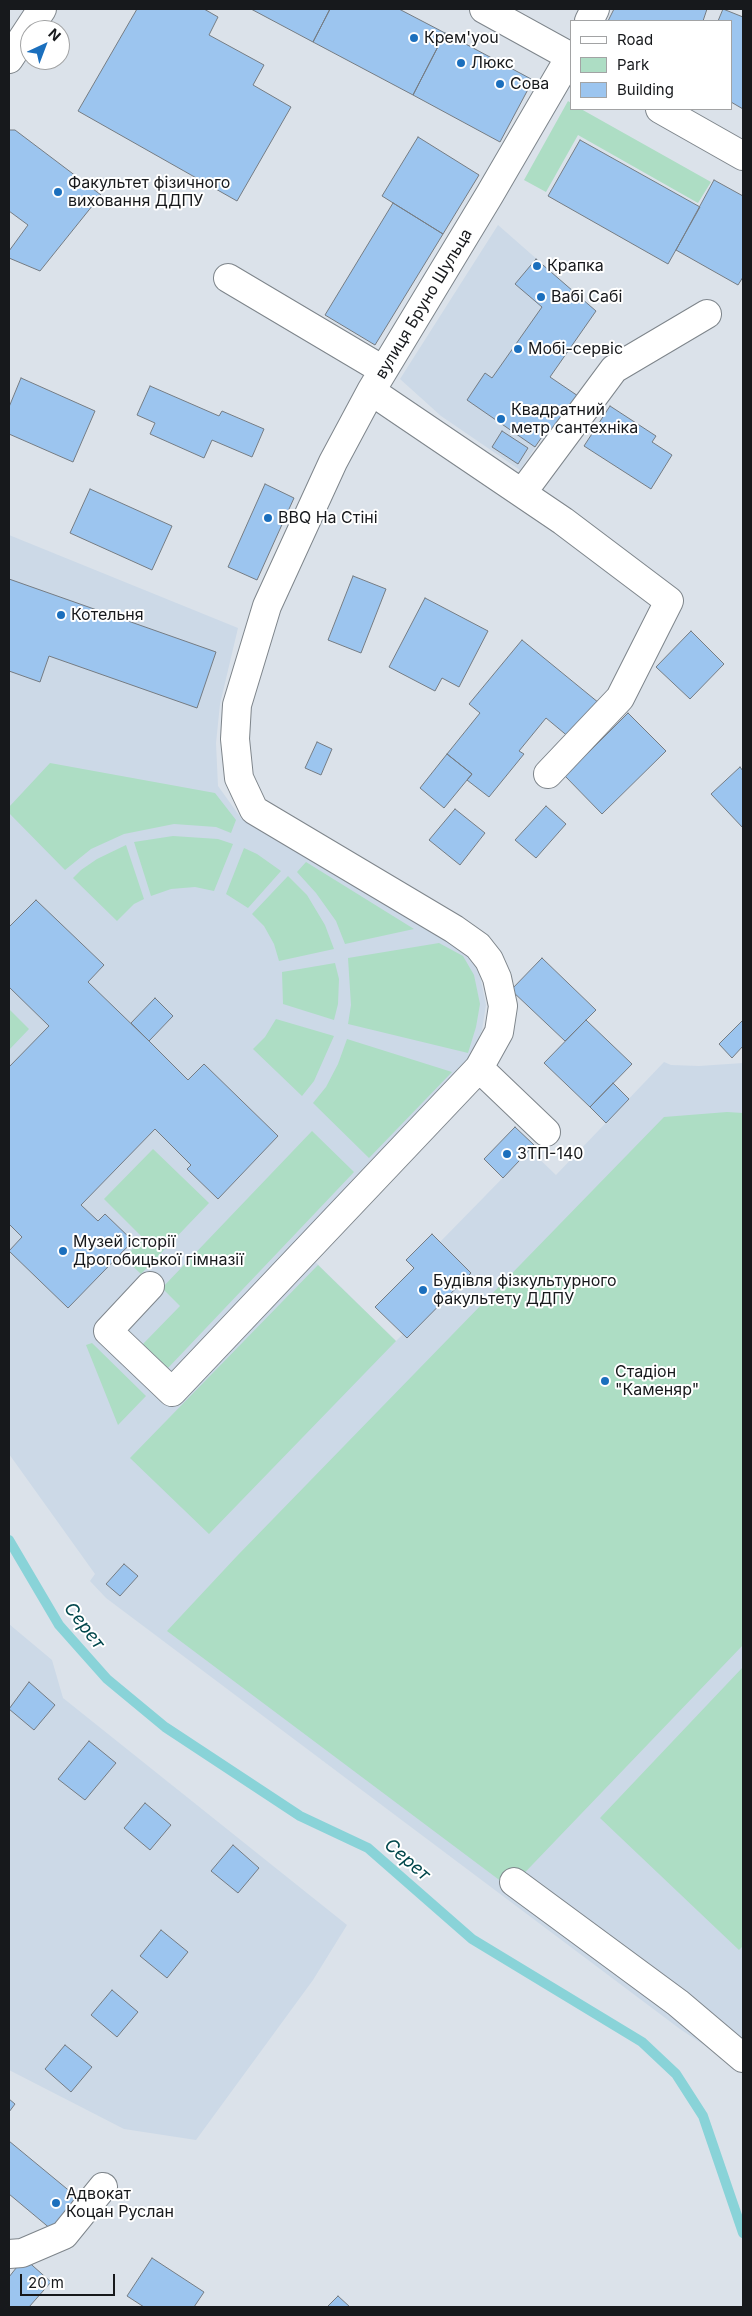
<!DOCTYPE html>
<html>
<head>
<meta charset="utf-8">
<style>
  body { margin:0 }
  #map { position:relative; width:752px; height:2316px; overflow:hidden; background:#dbe2ea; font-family:Inter,sans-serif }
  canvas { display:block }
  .frame { position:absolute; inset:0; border:10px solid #17191c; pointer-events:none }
  .legend { position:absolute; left:570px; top:20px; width:162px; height:90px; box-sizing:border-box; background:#fff; border:1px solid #a2a3a4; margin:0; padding:6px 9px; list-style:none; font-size:15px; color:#17191c }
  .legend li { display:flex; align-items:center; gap:10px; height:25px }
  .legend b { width:25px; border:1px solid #a2a3a4 }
  .north { position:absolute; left:20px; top:20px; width:50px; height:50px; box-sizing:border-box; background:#fff; border:1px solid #a2a3a4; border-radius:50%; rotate:43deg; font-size:14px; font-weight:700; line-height:20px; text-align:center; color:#17191c }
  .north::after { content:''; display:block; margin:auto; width:18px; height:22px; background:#1b6fbd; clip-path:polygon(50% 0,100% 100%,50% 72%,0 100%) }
  .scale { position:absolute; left:20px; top:2274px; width:95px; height:22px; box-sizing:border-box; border:2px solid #17191c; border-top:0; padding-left:6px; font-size:15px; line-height:18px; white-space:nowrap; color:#17191c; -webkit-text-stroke:4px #fff; paint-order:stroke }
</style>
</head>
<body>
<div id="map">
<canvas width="752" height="2316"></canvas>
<div class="frame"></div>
<ul class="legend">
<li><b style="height:6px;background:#fff"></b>Road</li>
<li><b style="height:14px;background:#adddc4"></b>Park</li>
<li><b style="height:14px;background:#9cc5ef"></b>Building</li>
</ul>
<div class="north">N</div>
<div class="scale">20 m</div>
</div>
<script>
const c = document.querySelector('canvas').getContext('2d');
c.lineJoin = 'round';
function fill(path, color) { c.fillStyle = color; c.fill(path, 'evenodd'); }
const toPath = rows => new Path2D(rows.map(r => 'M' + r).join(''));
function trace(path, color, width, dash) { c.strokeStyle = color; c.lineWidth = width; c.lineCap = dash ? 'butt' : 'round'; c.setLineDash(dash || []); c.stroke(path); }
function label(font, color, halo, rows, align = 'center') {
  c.font = font + ' Inter,sans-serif'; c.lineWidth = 4; c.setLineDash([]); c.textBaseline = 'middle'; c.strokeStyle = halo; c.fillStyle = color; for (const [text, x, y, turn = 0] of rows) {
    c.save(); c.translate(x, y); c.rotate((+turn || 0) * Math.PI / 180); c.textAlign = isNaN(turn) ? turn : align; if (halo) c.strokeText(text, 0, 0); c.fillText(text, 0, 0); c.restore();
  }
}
fill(toPath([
  [498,225,596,311,550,377,581,398,557,434,548,428,520,470,441,416,400,379],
  [9,535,238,628,220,704,216,743,218,786,241,818,471,956,480,976,486,1005,482,1030,472,1056,297,1244,396,1341,403,1334,375,1307,413,1268,406,1260,432,1234,440,1242,530,1150,556,1175,664,1062,671,1065,699,1066,743,1063,743,2071,680,2029,106,1598,90,1581,95,1574,9,1454],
  [9,1624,52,1660,63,1698,347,1925,313,1980,196,2140,124,2129,9,2070]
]), '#ccd9e7');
fill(toPath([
  [568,101,571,103,571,109,581,109,711,182,698,203,578,135,546,192,524,180],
  [50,763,215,793,236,820,231,833,216,827,174,824,124,834,91,849,65,870,9,813,9,807],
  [173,836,218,839,233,844,214,891,195,887,171,889,151,896,134,842],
  [126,845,144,899,134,904,117,921,73,878,81,870,97,859],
  [244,848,257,854,281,871,248,908,226,894],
  [306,862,414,929,345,944,336,921,316,893,297,872],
  [288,876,307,895,325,925,334,949,279,961,274,944,264,926,252,914],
  [439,943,463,956,474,975,480,1004,476,1027,468,1053,348,1024,351,1005,348,958],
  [335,963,339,979,338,1004,334,1020,283,1004,282,972],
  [9,1009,29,1029,9,1050],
  [276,1019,334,1036,314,1081,302,1096,253,1049,265,1037],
  [347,1039,452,1072,369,1158,313,1103,326,1087,338,1064],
  [727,1112,743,1113,743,1645,510,1888,167,1631,237,1556,664,1117],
  [312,1131,354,1172,168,1368,143,1344,180,1306,162,1288],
  [153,1149,209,1203,141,1274,124,1258,143,1238,104,1199],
  [318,1265,396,1341,209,1534,130,1458],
  [92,1343,146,1396,118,1425,86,1345],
  [743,1667,743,1946,739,1950,600,1818]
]), '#adddc4');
trace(toPath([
  [9,1540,59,1625,107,1679,165,1727,300,1816,368,1848,472,1939,642,2042,676,2074,703,2116,743,2233]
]), '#89d3d8', 10);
const building = toPath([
  [137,9,204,9,218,17,209,35,264,65,253,85,291,107,237,201,78,111,137,9],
  [251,9,330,9,313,42,251,9],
  [330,9,399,9,445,33,413,95,313,42,330,9],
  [614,9,707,9,703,21,608,21,614,9],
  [723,9,743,17,743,109,731,102,731,21,718,21,723,9],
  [445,33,533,80,500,142,413,95,445,33],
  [9,130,15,130,101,195,40,271,9,258,9,251,28,225,9,211,9,130],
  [418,137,479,175,443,234,382,196,418,137],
  [580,140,700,207,668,264,548,196,580,140],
  [714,180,743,196,743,277,738,285,676,250,714,180],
  [393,203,443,234,375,345,325,315,393,203],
  [536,259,596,311,550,377,581,398,557,434,548,428,535,447,467,400,485,373,492,378,542,307,515,284,536,259],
  [21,378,95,411,73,462,9,434,9,407,21,378],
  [150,386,219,416,222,411,264,429,252,457,212,440,204,458,150,434,155,423,137,415,150,386],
  [610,406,656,436,652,442,672,455,651,489,584,446,610,406],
  [502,431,528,448,518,464,492,447,502,431],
  [265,484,294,498,257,580,228,567,265,484],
  [90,489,172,526,152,570,70,533,90,489],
  [353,576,386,589,361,653,328,640,353,576],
  [9,579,216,652,197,708,49,656,40,682,9,671,9,579],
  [425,598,488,631,459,687,442,678,435,691,389,667,425,598],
  [691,631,724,664,690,699,656,667,691,631],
  [522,640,599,703,570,738,546,718,519,751,524,754,489,797,467,780,472,774,447,754,480,713,469,704,522,640],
  [628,713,666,751,602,814,565,776,628,713],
  [317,742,332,749,321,775,305,768,317,742],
  [447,754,472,774,444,808,420,788,447,754],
  [740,767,743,771,743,828,711,794,740,767],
  [546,806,566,824,536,858,515,840,546,806],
  [455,809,485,833,460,865,429,840,455,809],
  [36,900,104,965,88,982,149,1041,188,1080,204,1064,278,1136,218,1199,187,1169,191,1165,155,1129,81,1205,98,1221,105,1214,133,1241,68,1308,9,1251,22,1237,9,1224,9,1067,49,1026,9,987,9,927,36,900],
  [542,958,596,1010,565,1041,511,990,542,958],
  [155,998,173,1016,149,1041,131,1023,155,998],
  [586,1020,632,1064,590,1107,544,1063,586,1020],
  [743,1020,743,1046,732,1058,719,1044,743,1020],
  [613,1083,629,1099,606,1123,590,1107,613,1083],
  [515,1127,534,1145,503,1178,484,1159,515,1127],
  [432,1234,471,1273,407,1338,375,1307,414,1268,406,1260,432,1234],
  [124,1564,138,1576,120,1596,106,1584,124,1564],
  [29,1682,55,1705,34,1730,9,1709,29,1682],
  [89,1741,116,1763,85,1800,58,1779,89,1741],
  [145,1803,171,1825,150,1850,124,1828,145,1803],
  [233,1845,259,1868,238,1893,211,1871,233,1845],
  [161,1930,188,1952,167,1978,140,1956,161,1930],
  [112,1990,138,2012,117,2037,91,2015,112,1990],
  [65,2045,92,2067,71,2092,45,2069,65,2045],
  [9,2099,15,2104,9,2112,9,2099],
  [9,2141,78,2198,52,2230,9,2194,9,2141],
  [24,2258,51,2282,29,2307,9,2307,9,2277,24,2258],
  [152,2258,204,2292,194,2307,144,2307,127,2296,152,2258],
  [338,2296,350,2307,327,2307,338,2296]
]);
fill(building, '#9cc5ef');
trace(building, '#757c83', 1);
const minor = toPath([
  [589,21,595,9],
  [228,278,383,370],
  [522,493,614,369,707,314],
  [548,774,620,698,669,601,563,521,371,391,490,194,571,55],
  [479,1068,546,1132],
  [150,1286,108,1331,172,1392,479,1068,499,1032,503,1006,497,978,489,960,478,946,454,929,254,810,239,778,235,739,237,705,267,606,333,462,371,391],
  [514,1882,678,2003,743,2058],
  [9,2254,22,2253,64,2235,103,2187]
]);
const major = toPath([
  [484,9,571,57],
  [9,59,42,9],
  [660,109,743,156]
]);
trace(minor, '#7e858b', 30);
trace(major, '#7e858b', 30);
trace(minor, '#fff', 28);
trace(major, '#fff', 28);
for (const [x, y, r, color] of [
  [414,38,5,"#1b6fbd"],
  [461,63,5,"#1b6fbd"],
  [500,84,5,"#1b6fbd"],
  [58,192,5,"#1b6fbd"],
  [537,266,5,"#1b6fbd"],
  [541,297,5,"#1b6fbd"],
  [518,349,5,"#1b6fbd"],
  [501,419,5,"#1b6fbd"],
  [268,518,5,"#1b6fbd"],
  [61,615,5,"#1b6fbd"],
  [507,1154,5,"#1b6fbd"],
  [63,1251,5,"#1b6fbd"],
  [423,1290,5,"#1b6fbd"],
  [605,1381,5,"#1b6fbd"],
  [56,2203,5,"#1b6fbd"]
]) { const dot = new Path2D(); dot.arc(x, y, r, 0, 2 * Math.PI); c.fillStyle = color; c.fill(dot); trace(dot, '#fff', 2); }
label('16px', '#17191c', '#fff', [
  ["Крем'you",424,38],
  ["Люкс",471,63],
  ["Сова",510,84],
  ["Факультет фізичного",68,183],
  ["виховання ДДПУ",68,201],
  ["Крапка",547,266],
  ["Вабі Сабі",551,297],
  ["Мобі-сервіс",528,349],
  ["Квадратний",511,410],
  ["метр сантехніка",511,428],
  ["BBQ На Стіні",278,518],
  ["Котельня",71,615],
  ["ЗТП-140",517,1154],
  ["Музей історії",73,1242],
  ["Дрогобицької гімназії",73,1260],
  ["Будівля фізкультурного",433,1281],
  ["факультету ДДПУ",433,1299],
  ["Стадіон",615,1372],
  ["\"Каменяр\"",615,1390],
  ["Адвокат",66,2194],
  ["Коцан Руслан",66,2212]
], 'left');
label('16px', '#17191c', '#fff', [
  ["вулиця Бруно Шульца",424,304,-59]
]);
label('italic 18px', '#00464b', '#fff', [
  ["Серет",84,1626,52],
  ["Серет",407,1860,41]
]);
</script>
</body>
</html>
